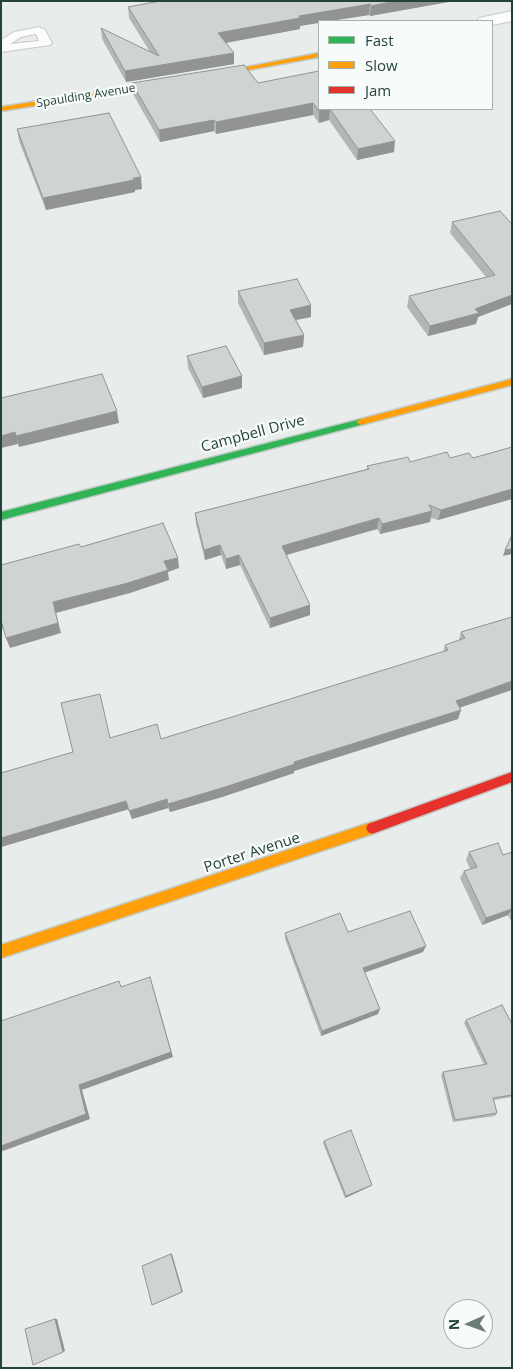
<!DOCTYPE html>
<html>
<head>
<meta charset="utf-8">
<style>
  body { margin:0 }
  #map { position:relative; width:513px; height:1369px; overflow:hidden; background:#e8edeb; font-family:"Open Sans",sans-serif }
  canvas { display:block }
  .frame { position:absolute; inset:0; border:2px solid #24423a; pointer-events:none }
  .legend { position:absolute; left:318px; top:20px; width:175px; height:90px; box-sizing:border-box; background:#f7fbf9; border:1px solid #a3b1ad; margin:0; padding:6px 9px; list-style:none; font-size:15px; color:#24423a }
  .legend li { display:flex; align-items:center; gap:10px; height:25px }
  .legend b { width:25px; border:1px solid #a3b1ad }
  .north { position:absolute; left:443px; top:1299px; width:50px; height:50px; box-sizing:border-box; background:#f7fbf9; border:1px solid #a3b1ad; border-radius:50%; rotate:268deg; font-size:14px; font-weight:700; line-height:20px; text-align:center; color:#24423a }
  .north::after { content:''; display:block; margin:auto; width:18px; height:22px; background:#697e78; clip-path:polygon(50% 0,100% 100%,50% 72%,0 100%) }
</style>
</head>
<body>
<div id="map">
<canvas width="513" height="1369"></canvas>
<div class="frame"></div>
<ul class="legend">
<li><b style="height:6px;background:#30b455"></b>Fast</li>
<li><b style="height:6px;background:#ff9f0a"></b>Slow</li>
<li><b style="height:6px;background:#e5322d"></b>Jam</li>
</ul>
<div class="north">N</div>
</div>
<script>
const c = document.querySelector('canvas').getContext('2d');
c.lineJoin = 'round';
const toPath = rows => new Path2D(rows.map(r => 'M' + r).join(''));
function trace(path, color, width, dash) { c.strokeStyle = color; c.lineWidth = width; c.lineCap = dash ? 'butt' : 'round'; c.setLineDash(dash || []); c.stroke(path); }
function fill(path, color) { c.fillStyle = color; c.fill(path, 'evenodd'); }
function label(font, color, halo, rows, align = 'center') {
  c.font = font + ' "Open Sans",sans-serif'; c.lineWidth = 4.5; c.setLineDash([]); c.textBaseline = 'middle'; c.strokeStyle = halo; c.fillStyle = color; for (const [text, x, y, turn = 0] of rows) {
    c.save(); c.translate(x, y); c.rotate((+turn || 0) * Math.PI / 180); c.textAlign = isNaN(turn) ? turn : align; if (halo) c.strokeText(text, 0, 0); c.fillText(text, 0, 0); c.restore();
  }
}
const lane = toPath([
  [39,27,45,30,52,43,50,45,1,52,1,40,14,32,39,27],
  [36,34,39,41,10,44,21,37,36,34]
]);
const street = toPath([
  [512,11,512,21,492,25,492,21,477,21,479,18,512,11]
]);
const fast = toPath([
  [361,419,366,422,364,424,1,520,1,512,361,419]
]);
const slow = toPath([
  [319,53,319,57,210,77,206,75,319,53],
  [170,80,173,80,173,84,1,111,1,107,170,80],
  [512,379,512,385,361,425,356,422,361,419,512,379],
  [372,822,376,824,378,828,376,832,372,834,1,958,1,945,372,822]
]);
const jam = toPath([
  [512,772,512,782,372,834,368,832,366,828,368,824,512,772]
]);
trace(lane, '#c5cac8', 2);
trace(street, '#c5cac8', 2);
trace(fast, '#c3cbc8', 3);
trace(slow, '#c3cbc8', 3);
trace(jam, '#c3cbc8', 3);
fill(lane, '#fcfcfc');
fill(street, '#fcfcfc');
fill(fast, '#30b455');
fill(slow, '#ff9f0a');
fill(jam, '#e5322d');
fill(toPath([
  [160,1,454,1,370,16,369,15,330,21,319,21,300,26,300,29,226,43,234,53,234,64,126,82,102,39,101,28,150,52,129,18,128,7],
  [132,83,258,83,370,109,394,152,357,160,329,120,319,123,313,115,216,134,214,131,160,142,133,94],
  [17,129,142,189,135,190,135,192,46,210,19,141],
  [452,222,512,224,512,304,478,317,476,324,428,336,407,307,409,296,486,277,450,233],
  [238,291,311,305,311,317,296,320,304,335,303,347,264,355,238,303],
  [187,356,242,376,242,388,203,398,188,368],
  [512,447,512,499,438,520,431,518,430,522,380,534,377,529,287,555,310,615,270,628,240,565,226,569,221,555,205,560,196,524,195,513,367,469,367,466,450,458,473,458],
  [512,617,460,708,461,710,458,719,294,771,294,773,222,797,170,812,168,808,132,819,129,809,1,847,1,773,73,752,110,738,161,739,443,652,445,645,459,640,461,632],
  [469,852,503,855,512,852,512,923,508,915,482,925,460,878,464,871,470,869,466,860],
  [348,932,423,952,364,972,378,1014,321,1036,285,939,285,933],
  [466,1020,512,1024,512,1097,494,1100,497,1113,495,1116,453,1122,441,1075,443,1072,484,1065,464,1023],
  [324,1141,371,1186,345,1198,323,1143]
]), '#b2b6b5');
fill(toPath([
  [395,1,454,1,370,16,371,6],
  [370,4,369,15,330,21,319,21,319,23,300,26,300,29,219,44,218,33,299,16],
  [234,53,234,64,126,82,125,71],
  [313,103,313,115,216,134,216,122],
  [330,109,329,120,319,123,319,111],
  [214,120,214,131,160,142,159,130],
  [395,141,394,152,357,160,358,149],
  [141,177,142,189,135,190,135,192,46,210,43,198],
  [512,295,512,304,478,317,476,324,428,336,430,326],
  [311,305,311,317,290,321,290,310],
  [304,335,303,347,264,355,264,343],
  [242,376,242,388,203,398,202,387],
  [117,411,119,423,19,447,16,436],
  [15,432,18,444,1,448,1,436],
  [512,489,512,499,438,520,441,510],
  [432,511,430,522,380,534,382,524],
  [379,518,377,529,282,556,282,546],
  [220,545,221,555,205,560,204,550],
  [512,549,512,554,503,556,505,550],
  [239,555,240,565,226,569,226,559],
  [178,558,179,568,168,572,169,580,130,593,56,613,61,633,10,648,6,638,53,602,164,561],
  [310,605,310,615,270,628,270,618],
  [1,619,5,628,1,629],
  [512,681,512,690,453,710,456,701],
  [461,710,458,719,294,771,294,773,222,797,170,812,168,804,294,762],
  [167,799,168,808,132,819,129,811],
  [126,801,129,809,1,847,1,838],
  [512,909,508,915,482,925,486,918],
  [426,946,423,952,361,974,363,968],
  [150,977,173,1057,82,1090,90,1119,3,1151,1,1150,1,1146,79,1085],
  [380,1009,378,1014,321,1036,322,1031],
  [372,1185,371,1186,345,1198,346,1196],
  [172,1254,183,1292,152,1305,171,1254],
  [55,1319,57,1319,65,1351,33,1365]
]), '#919493');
const building = toPath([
  [160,1,395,1,371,6,370,4,299,16,300,18,218,33,234,53,125,71,101,28,159,56,128,7,160,1],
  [244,65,258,83,319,71,319,109,370,109,395,141,358,149,330,109,319,111,313,103,216,122,214,120,159,130,132,83,244,65],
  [109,113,141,177,133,178,134,180,43,198,17,129,109,113],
  [500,211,512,224,512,295,475,309,479,313,430,326,409,296,495,275,452,222,500,211],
  [297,279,311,305,290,310,304,335,264,343,238,291,297,279],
  [226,346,242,376,202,387,187,356,226,346],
  [102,374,117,411,16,436,15,432,1,436,1,398,102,374],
  [512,447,512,489,441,510,429,505,432,511,382,524,379,518,282,546,310,605,270,618,239,555,226,559,220,545,204,550,195,513,369,469,367,466,408,457,410,462,447,452,450,458,469,453,473,458,512,447],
  [163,523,178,558,164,561,168,570,128,583,53,602,58,623,6,638,1,620,1,565,79,544,81,547,163,523],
  [512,535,512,549,505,550,512,535],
  [512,617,512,681,456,701,461,710,294,762,295,764,222,788,168,804,167,799,129,811,126,801,1,838,1,773,73,752,61,703,100,694,110,738,157,724,161,739,448,650,445,645,465,638,461,632,512,617],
  [498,843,503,855,512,852,512,909,486,918,464,871,477,867,469,852,498,843],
  [410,911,426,946,363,968,380,1009,322,1031,285,933,340,913,348,932,410,911],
  [150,977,171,1052,79,1085,86,1114,1,1146,1,1021,119,981,121,987,150,977],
  [502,1005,512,1024,512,1095,493,1098,497,1113,455,1120,443,1072,487,1064,466,1020,502,1005],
  [351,1130,372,1185,346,1196,324,1141,351,1130],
  [171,1254,182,1292,152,1305,142,1266,171,1254],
  [55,1319,63,1352,33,1365,25,1329,55,1319]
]);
fill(building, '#cfd4d2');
trace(building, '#919493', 1);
label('12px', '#24423a', '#f7fbf9', [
  ["Spaulding Avenue",86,96,-9]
]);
label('15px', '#24423a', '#f7fbf9', [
  ["Campbell Drive",253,434,-15],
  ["Porter Avenue",252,853,-18]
]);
</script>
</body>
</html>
